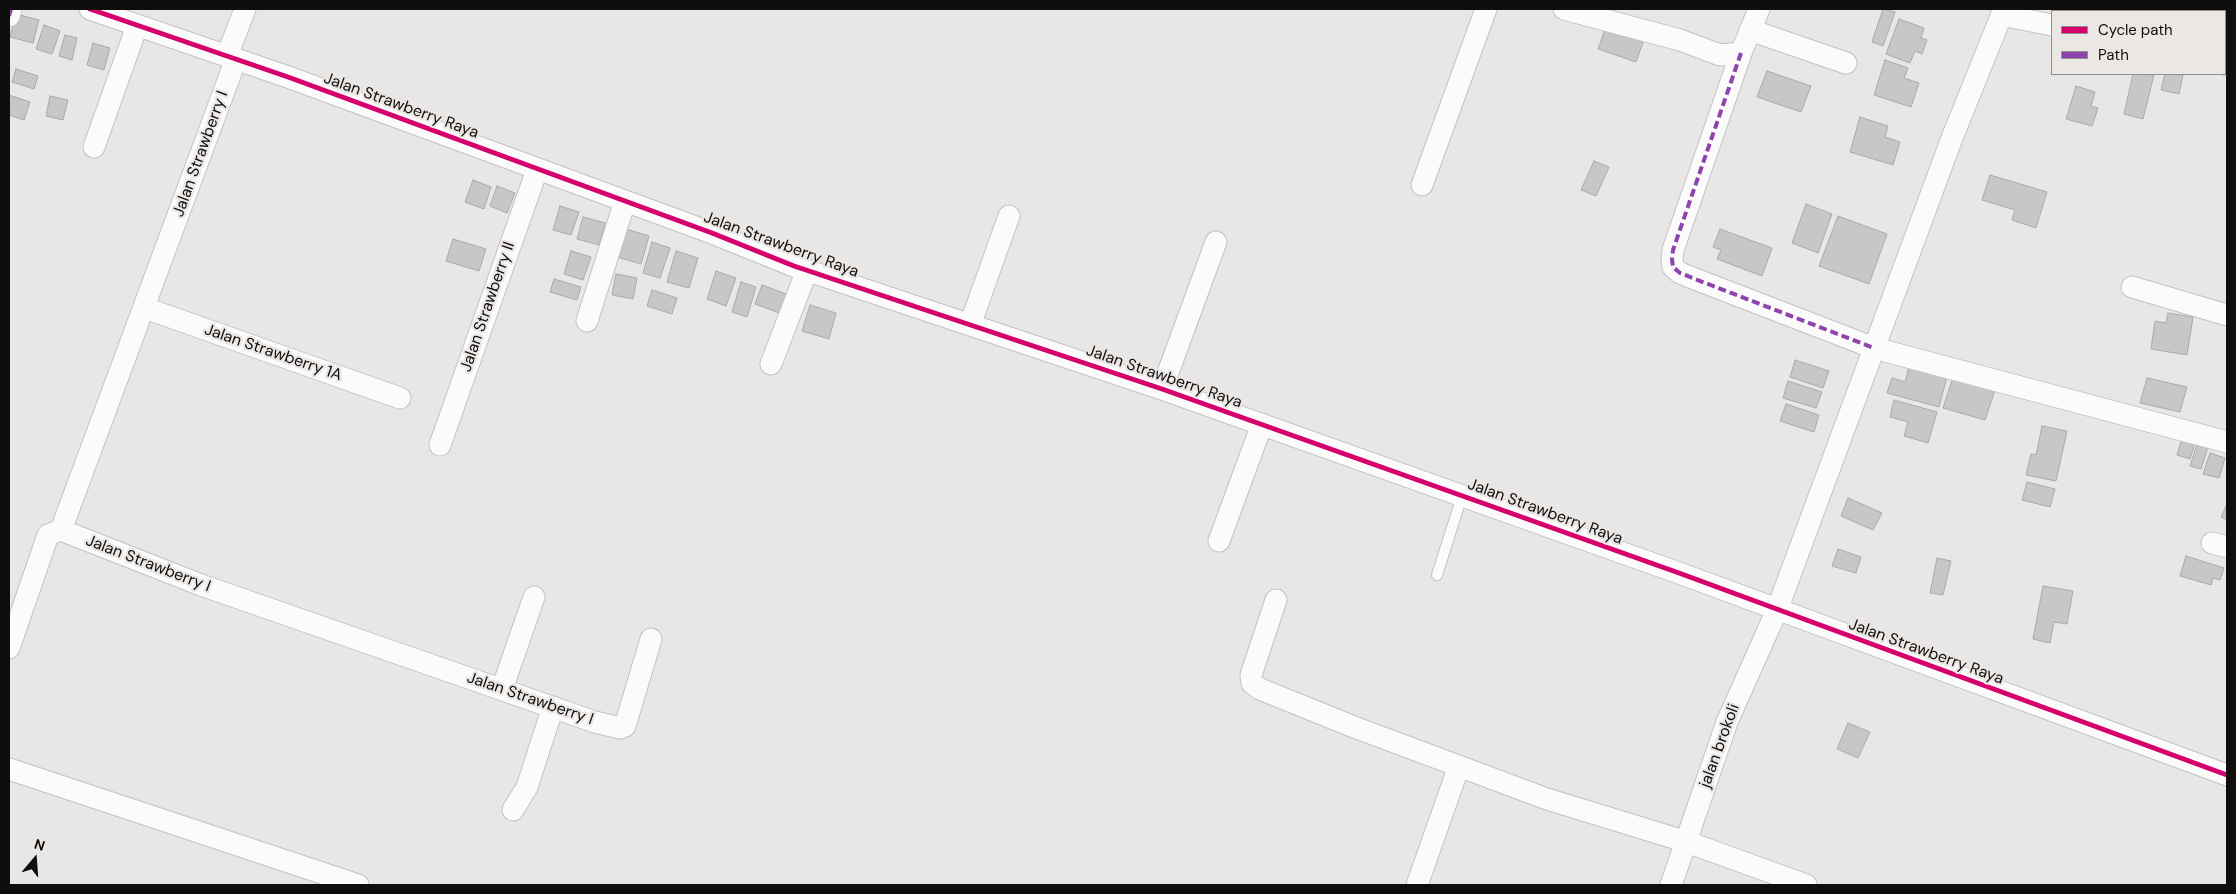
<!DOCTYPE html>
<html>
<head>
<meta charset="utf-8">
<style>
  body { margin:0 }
  #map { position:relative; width:2236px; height:894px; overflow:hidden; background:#e9e7e6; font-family:"DM Sans",sans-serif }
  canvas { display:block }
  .frame { position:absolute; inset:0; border:10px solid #0f0e0d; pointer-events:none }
  .legend { position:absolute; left:2051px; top:10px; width:175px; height:65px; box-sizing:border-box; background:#eae7e5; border:1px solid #92908f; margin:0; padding:6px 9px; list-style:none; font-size:15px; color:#0f0e0d }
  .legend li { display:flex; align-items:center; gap:10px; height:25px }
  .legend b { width:25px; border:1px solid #92908f }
  .north { position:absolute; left:10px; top:834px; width:50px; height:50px; -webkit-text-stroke:4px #eae7e5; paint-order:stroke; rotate:18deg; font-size:14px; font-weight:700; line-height:20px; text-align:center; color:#0f0e0d }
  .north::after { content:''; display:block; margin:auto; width:18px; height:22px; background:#0f0e0d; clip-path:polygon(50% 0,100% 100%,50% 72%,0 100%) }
</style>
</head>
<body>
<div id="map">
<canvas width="2236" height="894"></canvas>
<div class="frame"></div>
<ul class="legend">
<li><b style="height:6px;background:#d6006c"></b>Cycle path</li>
<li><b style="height:6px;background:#8e44ad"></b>Path</li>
</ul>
<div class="north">N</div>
</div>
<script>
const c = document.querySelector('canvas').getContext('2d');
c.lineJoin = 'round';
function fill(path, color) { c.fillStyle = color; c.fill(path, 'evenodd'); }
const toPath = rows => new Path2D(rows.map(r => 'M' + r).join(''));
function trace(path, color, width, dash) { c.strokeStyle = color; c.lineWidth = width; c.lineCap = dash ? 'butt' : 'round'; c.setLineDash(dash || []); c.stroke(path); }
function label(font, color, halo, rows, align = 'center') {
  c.font = font + ' "DM Sans",sans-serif'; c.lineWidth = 4.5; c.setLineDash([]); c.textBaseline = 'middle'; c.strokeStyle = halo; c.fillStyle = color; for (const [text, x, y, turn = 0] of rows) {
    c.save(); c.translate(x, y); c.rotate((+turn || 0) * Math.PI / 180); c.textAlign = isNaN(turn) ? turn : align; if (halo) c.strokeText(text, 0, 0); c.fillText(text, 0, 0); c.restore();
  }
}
const building = toPath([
  [1883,9,1895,12,1883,46,1872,42,1883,9],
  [2160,9,2179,9,2179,11,2160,9],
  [16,14,39,20,33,43,10,37,16,14],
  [2225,16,2227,16,2227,35,2225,35,2225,16],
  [1899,19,1924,28,1921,38,1927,40,1922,54,1915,51,1910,63,1886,54,1899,19],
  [1607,24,1645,37,1636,62,1598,49,1607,24],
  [44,25,60,31,52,54,36,49,44,25],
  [65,35,77,38,72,60,59,56,65,35],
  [93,43,110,48,104,70,87,65,93,43],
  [1885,60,1908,68,1904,78,1919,83,1911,107,1874,95,1885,60],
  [16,69,38,76,34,89,12,82,16,69],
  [1767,71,1811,86,1801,112,1757,97,1767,71],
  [2133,74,2154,75,2143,119,2124,114,2133,74],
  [2165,74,2183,75,2179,94,2161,90,2165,74],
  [2076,86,2095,92,2091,106,2098,108,2092,126,2066,119,2076,86],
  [9,95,30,102,24,120,9,115,9,95],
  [50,96,68,100,63,120,46,116,50,96],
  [1860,117,1888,126,1885,137,1900,142,1893,165,1850,152,1860,117],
  [1594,161,1609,167,1596,196,1581,190,1594,161],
  [1990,175,2047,192,2036,228,2012,220,2015,210,1982,200,1990,175],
  [473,180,491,187,484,209,465,202,473,180],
  [497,186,515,193,507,213,490,206,497,186],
  [1806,204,1832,214,1818,253,1792,243,1806,204],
  [560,206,579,212,571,235,553,230,560,206],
  [1838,216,1887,234,1869,284,1819,266,1838,216],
  [583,217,605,223,599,245,577,239,583,217],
  [626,229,649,236,641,264,617,257,626,229],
  [1720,229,1772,248,1762,276,1717,259,1721,250,1713,247,1720,229],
  [453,239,486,249,479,271,446,261,453,239],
  [652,242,670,248,660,278,643,273,652,242],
  [571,251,591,257,583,280,564,274,571,251],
  [676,251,698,258,689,288,667,282,676,251],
  [716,271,736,278,726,306,707,299,716,271],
  [616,274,637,278,633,299,612,295,616,274],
  [554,279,581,287,577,300,550,292,554,279],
  [741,282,756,287,747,317,732,312,741,282],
  [762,285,789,295,782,314,755,304,762,285],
  [652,290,677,298,672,314,647,306,652,290],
  [810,305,836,313,829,339,802,331,810,305],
  [2168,313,2193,317,2187,355,2151,349,2155,321,2166,323,2168,313],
  [1795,360,1829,371,1823,388,1790,377,1795,360],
  [1910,363,1948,373,1939,407,1887,393,1892,378,1905,382,1910,363],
  [1953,377,1995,390,1985,420,1943,408,1953,377],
  [2147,378,2187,387,2180,412,2140,403,2147,378],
  [1788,381,1822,392,1816,408,1783,398,1788,381],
  [1894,400,1937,412,1928,443,1904,436,1908,422,1890,417,1894,400],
  [1786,404,1819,415,1814,432,1780,421,1786,404],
  [2042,426,2067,431,2056,481,2026,475,2031,454,2036,455,2042,426],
  [2183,435,2196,439,2190,459,2177,455,2183,435],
  [2198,441,2209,444,2201,469,2190,466,2198,441],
  [2210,453,2225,458,2219,478,2203,474,2210,453],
  [2027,482,2055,489,2050,507,2022,500,2027,482],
  [1848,498,1882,513,1873,530,1841,516,1848,498],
  [2227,504,2227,520,2221,517,2227,504],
  [1838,549,1861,557,1856,573,1832,566,1838,549],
  [2186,556,2224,568,2220,580,2213,578,2211,585,2180,576,2186,556],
  [1937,558,1951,561,1943,595,1930,593,1937,558],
  [2043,586,2073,591,2067,624,2054,622,2050,643,2033,639,2043,586],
  [1848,723,1870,732,1858,758,1837,749,1848,723]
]);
fill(building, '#c8c7c6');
trace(building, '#aaa9a8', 1);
const service = toPath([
  [1437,575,1462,496]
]);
const minor = toPath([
  [90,9,288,77,712,233,794,266,1162,389,1679,573,2227,775],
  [1564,9,1680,40,1720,55,1741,53],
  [1759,9,1741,53,1673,250,1672,259,1673,267,1680,273,1695,279,1874,348,2227,442],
  [2001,15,2052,25],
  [9,16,11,9],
  [1750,30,1846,63],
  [227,56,245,9],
  [236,59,61,530,201,585,595,722,620,728,625,726,651,639],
  [2225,64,2227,65],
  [94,147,137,26],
  [1422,185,1486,9],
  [2132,287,2227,315],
  [145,308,400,398],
  [587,321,625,201],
  [970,325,1009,216],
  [771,364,807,270],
  [1162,389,1216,242],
  [440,445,537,170],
  [1219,541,1262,424],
  [2212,543,2227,547],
  [1276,600,1251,675,1252,683,1260,689,1354,727,1547,799,1687,842,1806,885],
  [9,648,48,535,61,530],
  [502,689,534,597],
  [9,769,358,885],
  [513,810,527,787,553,707],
  [1417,885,1459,766],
  [1671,885,1727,722,1777,610,1952,138,2004,9]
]);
trace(service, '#c3c2c2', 12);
trace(minor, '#c3c2c2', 23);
trace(service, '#fcfbfb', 10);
trace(minor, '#fcfbfb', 21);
trace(toPath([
  [9,16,11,9],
  [1741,53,1673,250,1672,259,1673,267,1680,273,1695,279,1874,348]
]), '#8e44ad', 4, [8, 4]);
trace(toPath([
  [90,9,288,77,712,233,794,266,1162,389,1679,573,2227,775]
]), '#d6006c', 5);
label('16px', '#0f0e0d', '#eae7e5', [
  ["Jalan Strawberry Raya",401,106,20],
  ["Jalan Strawberry I",201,154,-70],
  ["Jalan Strawberry Raya",781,245,20],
  ["Jalan Strawberry II",488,307,-71],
  ["Jalan Strawberry 1A",273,353,19],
  ["Jalan Strawberry Raya",1164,377,19],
  ["Jalan Strawberry Raya",1545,512,20],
  ["Jalan Strawberry I",148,564,21],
  ["Jalan Strawberry Raya",1926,652,20],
  ["Jalan Strawberry I",530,699,19],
  ["jalan brokoli",1720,746,-70]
]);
</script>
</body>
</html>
